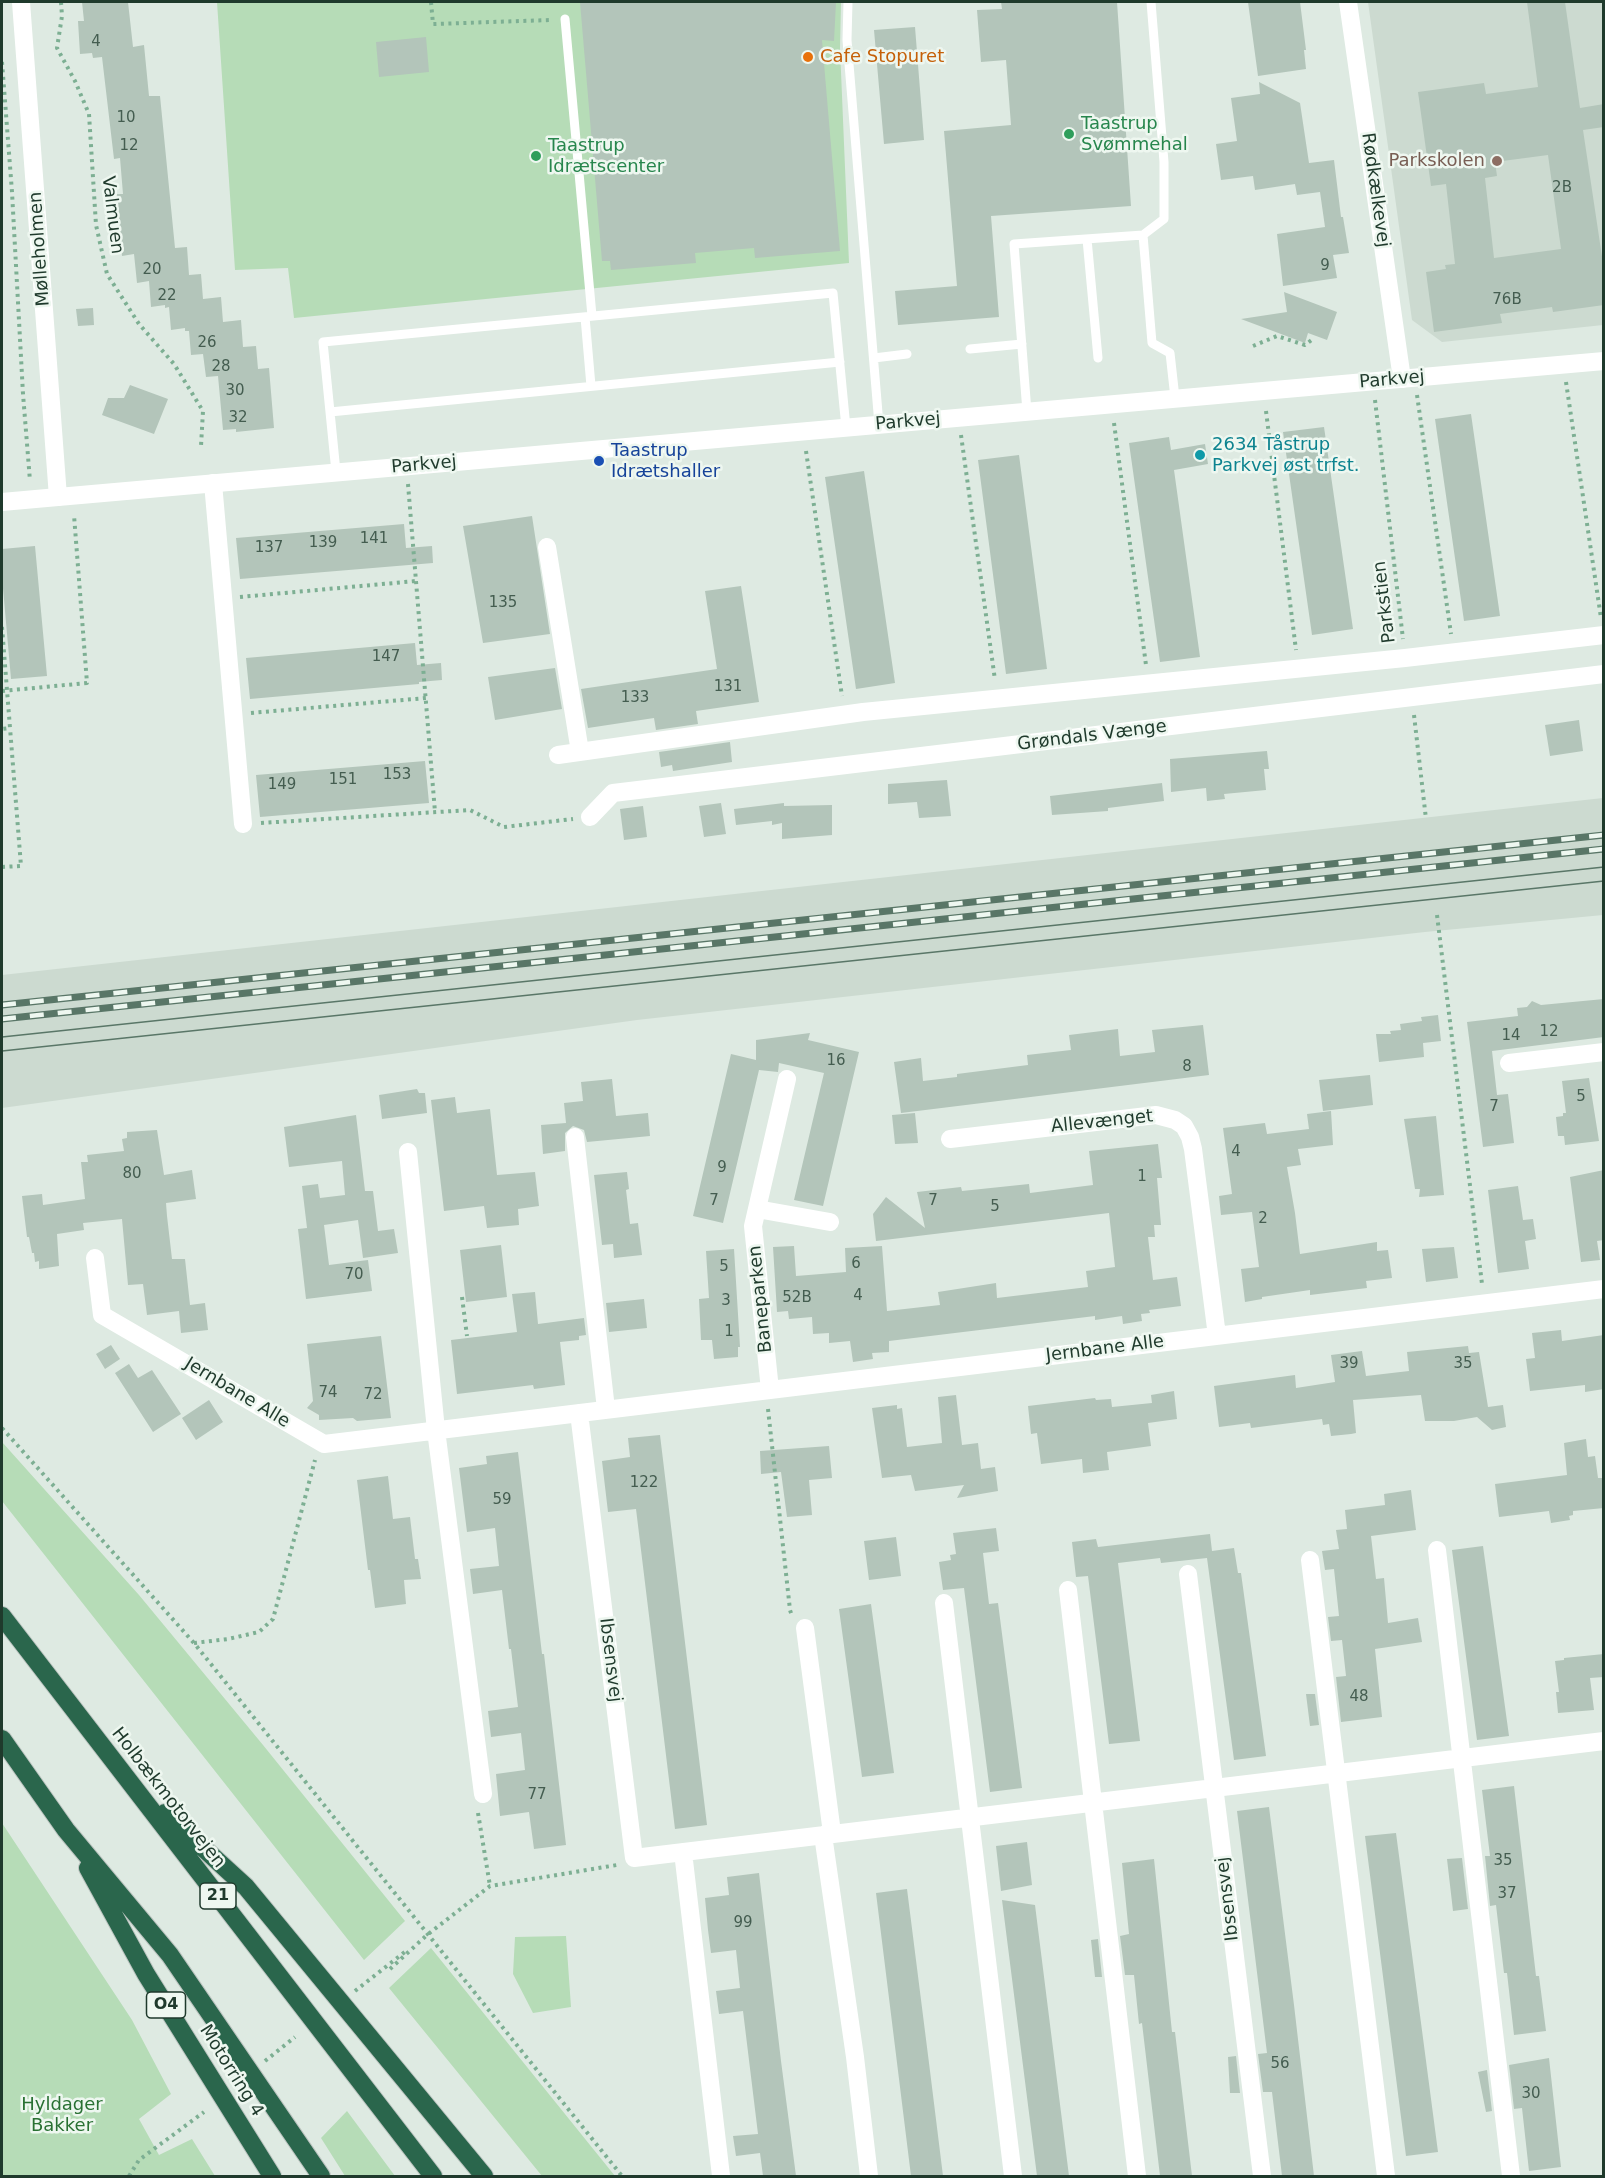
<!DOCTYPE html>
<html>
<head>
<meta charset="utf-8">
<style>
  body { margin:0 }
  #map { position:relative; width:1605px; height:2178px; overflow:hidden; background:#deeae2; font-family:"DejaVu Sans",sans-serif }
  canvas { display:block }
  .frame { position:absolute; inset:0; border:3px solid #1f3a2c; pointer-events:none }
</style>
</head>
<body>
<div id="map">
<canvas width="1605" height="2178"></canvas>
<div class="frame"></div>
</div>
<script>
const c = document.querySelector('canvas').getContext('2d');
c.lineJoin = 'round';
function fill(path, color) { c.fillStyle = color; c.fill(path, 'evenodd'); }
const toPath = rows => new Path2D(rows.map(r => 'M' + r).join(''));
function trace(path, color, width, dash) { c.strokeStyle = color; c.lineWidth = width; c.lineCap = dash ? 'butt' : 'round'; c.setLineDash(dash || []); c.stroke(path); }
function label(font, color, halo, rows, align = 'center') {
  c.font = font + ' "DejaVu Sans",sans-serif'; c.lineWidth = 5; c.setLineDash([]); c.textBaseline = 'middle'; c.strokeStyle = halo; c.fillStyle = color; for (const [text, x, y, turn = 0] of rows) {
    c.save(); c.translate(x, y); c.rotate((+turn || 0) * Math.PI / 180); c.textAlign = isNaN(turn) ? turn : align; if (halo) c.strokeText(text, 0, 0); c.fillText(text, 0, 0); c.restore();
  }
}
fill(toPath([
  [1368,2,1603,2,1603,325,1442,342,1412,320],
  [1603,798,1603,915,1425,932,637,1020,2,1108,2,975]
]), '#ccdad0');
fill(toPath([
  [217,2,841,2,840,48,849,263,294,318,288,268,235,270],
  [2,1442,139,1595,263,1745,405,1921,364,1960,2,1501],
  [2,1823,132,2020,171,2094,139,2119,159,2155,192,2139,215,2176,2,2176],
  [566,1936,571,2007,533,2013,513,1974,515,1937],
  [431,1948,615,2176,542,2176,389,1988],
  [347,2111,395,2176,345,2176,321,2138]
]), '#b6dcb7');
fill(toPath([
  [82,2,128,2,133,47,144,45,149,96,160,96,175,248,187,247,189,275,201,274,203,299,221,297,223,322,241,320,243,347,256,346,258,369,269,368,274,428,236,432,236,429,223,430,218,376,206,377,203,354,191,355,189,331,185,331,185,328,171,330,169,307,165,308,165,305,151,307,149,281,137,283,134,254,122,256,117,194,123,194,120,158,114,159,102,57,93,58,92,53,80,54,78,21,84,21],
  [580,2,836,2,834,41,822,40,840,251,755,258,754,248,695,253,696,263,611,270,610,261,602,261],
  [1001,2,1117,2,1131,206,991,216,999,317,898,325,895,291,957,286,944,131,1011,125,1006,60,981,62,977,10,1002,9],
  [1248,2,1300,2,1306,50,1304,50,1306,69,1258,76],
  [1527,2,1565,2,1580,108,1604,104,1604,127,1583,130,1604,270,1604,305,1553,312,1552,307,1500,314,1502,323,1434,332,1426,272,1446,269,1445,265,1455,264,1446,184,1431,186,1418,92,1484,83,1486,94,1538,87],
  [1548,155,1561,249,1494,258,1485,178,1497,176,1495,162],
  [915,27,924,140,884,144,874,30],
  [426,37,429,72,379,77,376,42],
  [1259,82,1300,103,1309,163,1334,160,1341,217,1343,217,1349,253,1333,255,1337,278,1283,286,1277,234,1325,227,1320,192,1297,195,1295,184,1255,190,1253,176,1221,180,1216,144,1237,141,1231,98,1260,94],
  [1284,292,1337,312,1327,340,1308,333,1305,343,1241,319,1287,312],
  [93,308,94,325,78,326,76,309],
  [130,385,168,399,154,434,102,415,108,398,124,398],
  [1471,414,1500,616,1464,621,1435,419],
  [1324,427,1353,629,1312,635,1283,432],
  [1169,437,1171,450,1205,444,1208,464,1174,470,1200,657,1160,662,1129,443],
  [1019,455,1047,669,1006,674,978,460],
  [864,471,895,683,856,689,825,477],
  [532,516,550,634,483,643,463,526],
  [404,524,406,548,432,546,433,563,240,579,236,538],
  [35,546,47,676,11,679,2,577,2,549],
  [741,586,759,702,696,711,698,724,656,730,654,718,588,728,581,689,717,669,705,591],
  [415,643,417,665,441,663,442,680,419,682,419,684,250,699,246,658],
  [555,668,562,709,495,720,488,677],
  [1579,720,1583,751,1550,756,1545,725],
  [730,742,732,762,673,771,672,765,661,767,659,752],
  [1267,751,1269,769,1264,769,1266,790,1224,794,1225,799,1207,801,1206,788,1171,792,1170,759],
  [425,761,429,803,260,817,256,775],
  [947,780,951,816,919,818,917,802,888,804,888,784],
  [1162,783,1164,801,1108,808,1108,811,1052,815,1050,796],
  [721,803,726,834,704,837,699,806],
  [784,803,784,806,832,805,832,835,782,839,782,823,772,825,772,821,736,825,734,809],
  [643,806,647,837,624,840,620,809],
  [1604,999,1604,1037,1492,1051,1497,1095,1508,1094,1514,1143,1483,1147,1467,1022,1518,1016,1517,1008,1527,1007,1532,1001,1541,1005],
  [1438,1015,1441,1041,1423,1043,1424,1057,1379,1062,1376,1034,1391,1034,1390,1031,1401,1030,1400,1024,1422,1021,1421,1017],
  [1203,1025,1209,1075,901,1113,894,1062,921,1058,923,1081,957,1077,957,1074,1028,1065,1027,1055,1071,1050,1069,1035,1118,1029,1120,1056,1155,1052,1152,1030],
  [810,1033,808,1040,859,1052,823,1206,794,1200,824,1073,779,1063,778,1072,759,1070,723,1223,693,1216,731,1054,756,1060,756,1040],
  [1370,1075,1373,1105,1323,1111,1319,1080],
  [1589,1078,1599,1141,1565,1145,1564,1136,1558,1136,1556,1117,1563,1116,1563,1113,1566,1113,1562,1081],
  [612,1079,616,1116,648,1113,650,1136,587,1142,584,1130,573,1126,565,1133,565,1151,543,1154,541,1125,566,1123,564,1103,583,1101,581,1082],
  [417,1089,419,1093,425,1093,427,1113,382,1119,379,1095],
  [455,1097,457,1113,490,1109,497,1175,535,1172,539,1206,518,1209,519,1225,487,1228,484,1206,444,1211,431,1100],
  [1331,1111,1333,1145,1298,1149,1301,1165,1287,1167,1295,1213,1300,1254,1377,1242,1377,1251,1388,1250,1392,1278,1366,1281,1367,1288,1310,1295,1310,1290,1262,1297,1262,1299,1245,1302,1241,1269,1259,1267,1252,1212,1221,1215,1219,1196,1232,1194,1223,1128,1265,1123,1267,1134,1309,1129,1307,1114],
  [915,1113,918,1143,895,1144,892,1115],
  [356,1115,365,1191,373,1191,378,1231,394,1229,398,1253,363,1258,358,1220,324,1225,329,1265,368,1260,372,1291,306,1299,298,1229,307,1228,302,1186,318,1184,320,1198,345,1195,342,1161,289,1167,284,1127],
  [1436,1116,1444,1195,1419,1197,1420,1189,1415,1189,1404,1119],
  [157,1130,164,1175,192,1170,196,1199,166,1203,167,1216,172,1259,185,1259,190,1305,205,1303,208,1330,181,1333,179,1311,147,1315,143,1284,128,1285,122,1219,83,1223,84,1230,57,1234,59,1266,39,1269,39,1261,35,1262,34,1253,32,1253,29,1237,27,1237,22,1196,42,1194,43,1205,85,1199,81,1162,88,1162,87,1155,124,1151,122,1139,127,1138,127,1132],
  [1158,1144,1162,1178,1157,1178,1161,1225,1154,1225,1155,1237,1148,1237,1153,1280,1177,1277,1181,1306,1149,1310,1150,1313,1141,1314,1142,1321,1123,1324,1122,1316,1095,1320,1095,1316,889,1341,889,1352,872,1353,873,1359,853,1362,850,1341,829,1343,829,1333,813,1334,812,1317,789,1319,788,1311,777,1312,773,1247,794,1246,796,1276,846,1272,845,1248,882,1246,887,1311,940,1305,938,1292,996,1283,997,1298,1088,1287,1086,1271,1115,1267,1109,1213,876,1241,873,1214,886,1197,925,1228,917,1192,961,1187,962,1191,1029,1184,1030,1193,1093,1185,1089,1151],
  [1604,1170,1604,1240,1597,1241,1600,1260,1581,1262,1570,1177],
  [627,1172,629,1189,626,1190,630,1224,638,1223,642,1255,614,1258,613,1244,602,1245,594,1175],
  [1518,1186,1523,1220,1533,1219,1536,1239,1525,1241,1529,1269,1498,1273,1488,1190],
  [501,1245,507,1297,466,1302,460,1250],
  [1454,1247,1458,1278,1426,1282,1422,1249],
  [734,1249,740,1347,738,1347,738,1357,714,1359,712,1340,701,1340,699,1299,709,1298,706,1251],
  [535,1292,538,1324,584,1318,586,1335,579,1336,579,1340,560,1342,565,1385,534,1389,533,1385,457,1394,451,1340,517,1332,512,1294],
  [644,1299,647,1328,609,1332,606,1303],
  [1561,1330,1562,1341,1604,1335,1604,1389,1585,1392,1585,1385,1530,1391,1526,1359,1535,1358,1532,1333],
  [381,1336,391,1418,357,1421,353,1418,319,1420,319,1415,307,1408,313,1401,307,1344],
  [111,1345,120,1359,105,1369,96,1354],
  [1468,1346,1469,1353,1479,1352,1488,1407,1503,1405,1506,1427,1492,1430,1477,1417,1454,1421,1425,1421,1421,1395,1353,1400,1356,1433,1351,1434,1331,1436,1329,1424,1323,1425,1322,1419,1251,1428,1250,1423,1219,1427,1214,1386,1295,1375,1296,1388,1335,1382,1331,1355,1362,1351,1366,1376,1409,1371,1407,1352],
  [129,1364,138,1378,152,1370,181,1414,153,1432,115,1373],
  [1174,1391,1177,1419,1148,1423,1151,1446,1107,1452,1109,1470,1083,1473,1082,1459,1041,1464,1037,1433,1031,1434,1028,1406,1095,1398,1096,1400,1111,1399,1112,1407,1152,1403,1151,1395],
  [956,1395,962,1445,978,1443,981,1469,995,1467,998,1491,957,1498,964,1485,915,1491,911,1475,882,1478,872,1408,897,1405,897,1409,902,1408,907,1447,942,1443,938,1397],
  [209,1400,223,1422,196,1440,182,1418],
  [660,1435,707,1825,675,1829,636,1509,608,1512,602,1461,630,1457,628,1438],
  [1586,1439,1588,1457,1595,1456,1598,1478,1604,1478,1604,1508,1573,1511,1573,1515,1569,1516,1570,1520,1551,1523,1549,1511,1499,1517,1495,1484,1567,1475,1564,1443],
  [829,1446,832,1478,809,1480,812,1515,787,1517,781,1472,761,1474,760,1451],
  [518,1452,542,1654,544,1654,566,1845,534,1849,529,1812,500,1816,496,1774,525,1770,521,1733,491,1737,488,1711,518,1707,511,1649,509,1649,502,1590,473,1594,470,1569,499,1566,495,1528,467,1532,459,1468,487,1464,486,1456],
  [388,1476,393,1519,410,1517,415,1559,418,1559,421,1579,404,1580,406,1604,375,1608,370,1570,368,1570,357,1480],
  [1411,1490,1416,1530,1371,1536,1376,1579,1384,1578,1388,1623,1418,1618,1422,1642,1375,1649,1382,1717,1341,1722,1336,1677,1346,1676,1342,1640,1331,1641,1328,1617,1339,1616,1334,1569,1325,1570,1322,1551,1339,1549,1336,1530,1347,1529,1345,1510,1385,1505,1384,1494],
  [996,1528,999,1551,983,1553,989,1604,998,1603,1022,1788,990,1792,964,1588,943,1590,939,1562,951,1560,950,1555,956,1554,953,1533],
  [1210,1534,1212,1551,1234,1548,1238,1573,1241,1573,1266,1756,1234,1760,1207,1558,1161,1563,1160,1558,1118,1563,1140,1741,1109,1744,1088,1576,1076,1577,1072,1542,1096,1539,1098,1547],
  [896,1537,901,1576,869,1580,864,1541],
  [1483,1546,1509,1736,1477,1740,1452,1550],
  [871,1604,894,1773,862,1777,839,1609],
  [1604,1654,1604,1677,1590,1678,1594,1710,1558,1713,1556,1692,1559,1692,1555,1661,1564,1660,1564,1658],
  [1306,1694,1315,1694,1319,1725,1310,1726],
  [1514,1786,1536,1976,1539,1976,1546,2031,1514,2035,1507,1973,1504,1973,1496,1905,1490,1906,1485,1856,1490,1856,1482,1790],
  [1269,1807,1294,2005,1314,2176,1282,2176,1272,2092,1263,2092,1258,2054,1267,2053,1237,1811],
  [1396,1833,1438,2152,1406,2156,1365,1836],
  [1027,1842,1032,1885,1001,1891,996,1846],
  [1462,1858,1468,1909,1453,1911,1447,1859],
  [1154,1859,1172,2032,1175,2032,1192,2176,1160,2176,1142,2023,1139,2024,1134,1975,1125,1975,1120,1936,1129,1934,1122,1863],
  [759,1873,781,2061,796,2176,763,2176,760,2153,736,2156,733,2136,758,2134,743,2011,719,2014,716,1991,740,1988,736,1950,711,1953,708,1930,705,1898,729,1895,727,1877],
  [907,1889,930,2071,943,2176,911,2176,876,1893],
  [1002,1900,1035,1905,1069,2176,1037,2176],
  [1098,1939,1102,1977,1095,1977,1091,1940],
  [1236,2056,1240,2093,1230,2093,1228,2057],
  [1549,2058,1561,2167,1529,2171,1522,2108,1514,2109,1509,2065],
  [1487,2070,1492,2111,1486,2112,1478,2072]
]), '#b3c5ba');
const motorway = toPath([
  [2,1616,433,2176],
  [2,1739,66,1830,170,1955,321,2176],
  [165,1813,246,1887,484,2176],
  [88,1868,146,1974,272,2176]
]);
trace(motorway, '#bcc4c0', 20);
trace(toPath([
  [61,2,62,16,57,48,75,81,89,114,96,225,107,274,139,324,174,364,203,411,201,446],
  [431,2,433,24,552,20],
  [2,62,12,192,23,394,30,481],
  [1253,346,1277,336,1305,345,1313,339],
  [1566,382,1601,618],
  [1417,395,1451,634],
  [1375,400,1403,639],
  [1266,411,1296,650],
  [1114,423,1146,665],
  [961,435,995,680],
  [806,451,842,696],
  [408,484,435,812],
  [240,597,416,581],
  [2,627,10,728,2,729],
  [2,691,87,683,74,515],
  [251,713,426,698],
  [1414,715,1426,819],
  [261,823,470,810,504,827,573,819],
  [2,867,21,866,10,728],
  [1437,915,1482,1284],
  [462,1297,467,1336],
  [768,1409,790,1610,792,1616],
  [2,1428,194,1643,622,2176],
  [194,1643,228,1639,259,1632,273,1619,315,1460],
  [478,1813,490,1886],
  [390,1969,427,1935,490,1886,617,1865],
  [355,1991,406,1951],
  [265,2061,295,2037],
  [129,2176,139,2160,204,2112]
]), '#7daf93', 4, [3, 4.5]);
trace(toPath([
  [848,2,847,40,879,425],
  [565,19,592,316],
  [1143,235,1152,343,1170,353,1175,398],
  [1087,239,1098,358],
  [585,317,591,386],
  [970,349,1022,344],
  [874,358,907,354],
  [330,412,840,362],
  [1027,412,1014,244,1143,235,1164,219,1164,162,1151,2],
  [336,472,323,342,833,293,846,428]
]), '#fff', 9);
trace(toPath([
  [1348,2,1402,379],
  [213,483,243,824],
  [2,502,58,497],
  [547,547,580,752],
  [558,755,863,712,1405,658,1604,635],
  [590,817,613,793,1604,674],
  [1509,1063,1604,1052],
  [575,1137,606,1409],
  [950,1139,1156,1115,1175,1120,1184,1126,1190,1137,1193,1149,1217,1336],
  [408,1152,436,1430,483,1794],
  [757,1209,830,1222],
  [95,1258,102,1315,324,1444,1604,1289],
  [770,1390,753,1226,787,1079],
  [579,1413,634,1858,1604,1741],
  [1437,1550,1511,2176],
  [1310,1560,1386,2176],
  [1188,1574,1262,2176],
  [1068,1590,1137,2176],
  [944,1603,1013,2176],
  [805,1628,832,1833],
  [823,1835,855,2057,869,2176],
  [683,1852,721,2176]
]), '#fff', 18);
trace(toPath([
  [21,2,58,497,1604,361]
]), '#fff', 18);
trace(motorway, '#2a664c', 18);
trace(toPath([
  [2,1037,1604,867],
  [2,1051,1604,881]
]), '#597667', 1.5);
const rail = toPath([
  [2,1005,1604,835],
  [2,1019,1604,849]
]);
trace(rail, '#597667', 7);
trace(rail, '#eef7f0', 4.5, [14]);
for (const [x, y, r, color] of [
  [808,57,6,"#e8710a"],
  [1069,134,6,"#2e9e5b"],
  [536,156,6,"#2e9e5b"],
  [1497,161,6,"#8d6e63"],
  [1200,455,6,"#0f9aa8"],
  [599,461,6,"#1a4fb4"]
]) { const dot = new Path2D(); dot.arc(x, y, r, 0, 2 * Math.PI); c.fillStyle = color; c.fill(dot); trace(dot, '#eef7f0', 2); }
label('15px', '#445d50', null, [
  ["4",96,42],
  ["10",126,118],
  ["12",129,146],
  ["2B",1562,188],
  ["9",1325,266],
  ["20",152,270],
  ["22",167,296],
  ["76B",1507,300],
  ["26",207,343],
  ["28",221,367],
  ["30",235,391],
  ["32",238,418],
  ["141",374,539],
  ["139",323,543],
  ["137",269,548],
  ["135",503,603],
  ["147",386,657],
  ["131",728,687],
  ["133",635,698],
  ["153",397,775],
  ["151",343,780],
  ["149",282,785],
  ["12",1549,1032],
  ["14",1511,1036],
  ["16",836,1061],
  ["8",1187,1067],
  ["5",1581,1097],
  ["7",1494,1107],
  ["4",1236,1152],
  ["9",722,1168],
  ["80",132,1174],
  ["1",1142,1177],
  ["7",714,1201],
  ["7",933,1201],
  ["5",995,1207],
  ["2",1263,1219],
  ["6",856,1264],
  ["5",724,1267],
  ["70",354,1275],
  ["4",858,1296],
  ["52B",797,1298],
  ["3",726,1301],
  ["1",729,1332],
  ["39",1349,1364],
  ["35",1463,1364],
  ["74",328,1393],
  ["72",373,1395],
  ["122",644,1483],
  ["59",502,1500],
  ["48",1359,1697],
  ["77",537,1795],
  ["35",1503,1861],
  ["37",1507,1894],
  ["99",743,1923],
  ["56",1280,2064],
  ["30",1531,2094]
]);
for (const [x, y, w] of [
  [218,1896,36],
  [166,2005,39]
]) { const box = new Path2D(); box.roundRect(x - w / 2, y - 13, w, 26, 4.5); c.fillStyle = '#eef7f0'; c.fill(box); trace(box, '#1f3a2c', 1.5); }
label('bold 16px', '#1f3a2c', null, [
  ["21",218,1896],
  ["O4",166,2005]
]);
label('18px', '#c56008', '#eef7f0', [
  ["Cafe Stopuret",820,57]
], 'left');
label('18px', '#27864d', '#eef7f0', [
  ["Taastrup",1081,124],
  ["Svømmehal",1081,145],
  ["Taastrup",548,146],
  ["Idrætscenter",548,167]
], 'left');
label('18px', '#785e54', '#eef7f0', [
  ["Parkskolen",1485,161]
], 'right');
label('18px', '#1f3a2c', '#eef7f0', [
  ["Rødkælkevej",1375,190,82],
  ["Valmuen",112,215,83],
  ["Mølleholmen",40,249,-94],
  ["Parkvej",1392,380,-5],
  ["Parkvej",908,422,-5],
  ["Parkvej",424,465,-5],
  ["Parkstien",1385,602,-97],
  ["Grøndals Vænge",1092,736,-7],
  ["Allevænget",1102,1122,-6],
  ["Baneparken",761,1299,-96],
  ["Jernbane Alle",1105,1349,-7],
  ["Jernbane Alle",237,1393,31],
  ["Ibsensvej",610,1660,83],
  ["Holbækmotorvejen",168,1798,52],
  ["Ibsensvej",1228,1899,-97],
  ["Motorring 4",231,2071,58]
]);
label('18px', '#0d838f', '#eef7f0', [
  ["2634 Tåstrup",1212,445],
  ["Parkvej øst trfst.",1212,466]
], 'left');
label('18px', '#164399', '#eef7f0', [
  ["Taastrup",611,451],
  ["Idrætshaller",611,472]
], 'left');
label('18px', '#297133', '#eef7f0', [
  ["Hyldager",62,2105],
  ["Bakker",62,2126]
]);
</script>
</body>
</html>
